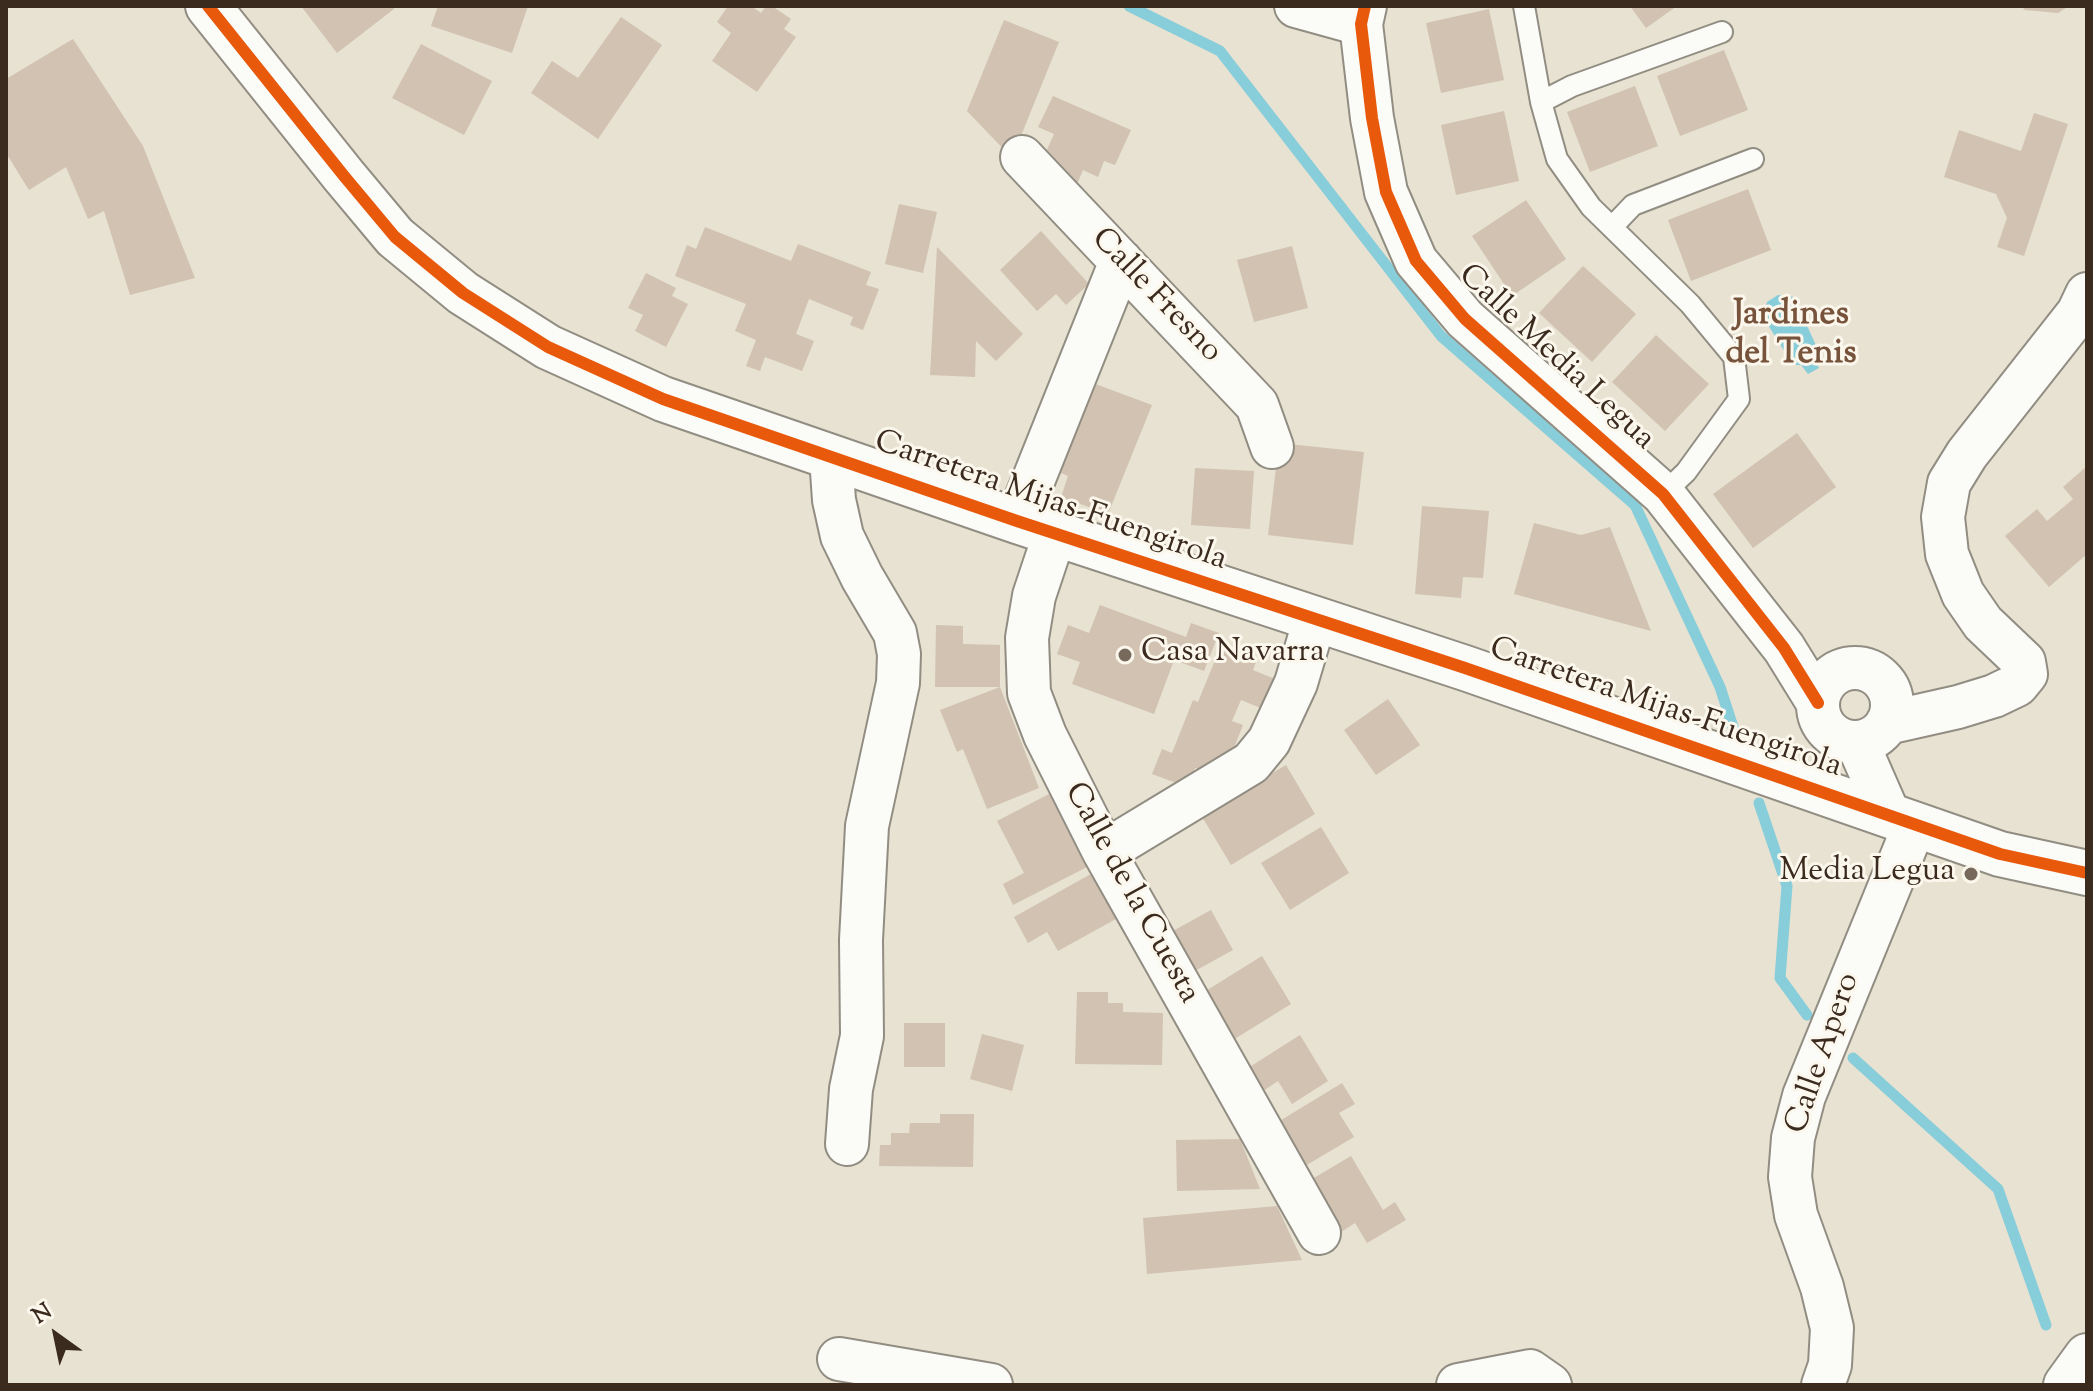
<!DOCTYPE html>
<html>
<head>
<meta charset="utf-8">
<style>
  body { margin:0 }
  #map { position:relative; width:2093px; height:1391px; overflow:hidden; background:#e7e2d1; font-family:"Sorts Mill Goudy",serif }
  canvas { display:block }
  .frame { position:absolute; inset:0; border:8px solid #3b2a1e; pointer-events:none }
  .north { position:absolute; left:16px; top:1295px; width:80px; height:80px; -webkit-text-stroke:6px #fbf7ec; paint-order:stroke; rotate:327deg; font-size:22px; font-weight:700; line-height:32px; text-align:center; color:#3b2a1e }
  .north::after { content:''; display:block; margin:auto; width:28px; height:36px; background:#3b2a1e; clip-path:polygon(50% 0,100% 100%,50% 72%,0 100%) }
</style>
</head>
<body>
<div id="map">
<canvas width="2093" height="1391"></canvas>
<div class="frame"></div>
<div class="north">N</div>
</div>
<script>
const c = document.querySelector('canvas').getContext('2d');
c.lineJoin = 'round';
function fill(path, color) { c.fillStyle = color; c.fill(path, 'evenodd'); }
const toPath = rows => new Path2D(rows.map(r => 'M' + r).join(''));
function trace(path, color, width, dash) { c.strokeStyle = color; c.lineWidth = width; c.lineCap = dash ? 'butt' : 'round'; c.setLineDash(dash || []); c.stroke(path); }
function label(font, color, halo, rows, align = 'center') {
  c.font = font + ' "Sorts Mill Goudy",serif'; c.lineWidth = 6; c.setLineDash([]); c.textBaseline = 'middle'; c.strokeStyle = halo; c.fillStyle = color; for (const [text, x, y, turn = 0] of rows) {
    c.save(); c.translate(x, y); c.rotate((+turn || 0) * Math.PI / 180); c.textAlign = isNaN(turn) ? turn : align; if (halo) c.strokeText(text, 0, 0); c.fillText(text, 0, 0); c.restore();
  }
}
fill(toPath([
  [1778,295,1794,297,1819,352,1813,357,1819,368,1808,374,1801,365,1793,365,1763,317,1767,302]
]), '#88cdda');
trace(toPath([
  [1129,6,1220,51,1441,336,1635,505,1720,687,1734,730],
  [1759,803,1787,886,1780,978,1807,1015],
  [1853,1058,1998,1189,2046,1325]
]), '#88cdda', 11);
fill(toPath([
  [301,6,392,6,394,9,337,53],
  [438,6,528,6,512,53,431,26],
  [728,6,751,6,761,13,766,6,772,6,791,19,784,29,796,37,757,92,712,61,731,33,717,22],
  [1630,6,1677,6,1646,28],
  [2021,6,2069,6,2058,13,2025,10],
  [1489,9,1504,80,1441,93,1426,23],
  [621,17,662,45,598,139,531,93,552,61,578,78],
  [1004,20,1059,42,1012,158,967,111],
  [73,39,143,146,195,278,130,295,104,211,88,219,66,167,29,190,6,153,6,79],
  [421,44,492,81,464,135,392,98],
  [1724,50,1748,110,1680,136,1657,76],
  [1635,86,1658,146,1590,172,1567,112],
  [1053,96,1131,130,1115,165,1104,161,1098,177,1083,170,1072,196,1042,161,1054,134,1038,127],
  [1504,111,1519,181,1456,195,1441,125],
  [2034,113,2068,124,2024,256,1997,247,2007,218,1996,194,1944,177,1959,130,2021,151],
  [1748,189,1771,250,1691,281,1668,220],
  [1526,200,1566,259,1512,296,1472,236],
  [899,204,937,212,923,273,885,264],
  [705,227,791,261,798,244,871,272,866,285,879,289,863,330,850,325,853,317,809,299,796,334,814,341,802,371,765,357,760,371,746,366,756,340,735,331,746,304,675,276,687,245,696,249],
  [1041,231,1089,284,1066,305,1056,294,1037,311,1000,270],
  [1292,246,1308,308,1254,322,1237,260],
  [937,247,1023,334,996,361,976,341,975,377,930,375],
  [1583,266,1636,314,1592,362,1539,313],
  [646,273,676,288,672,296,688,304,666,347,635,331,643,315,628,308],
  [1656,335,1709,384,1665,431,1612,382],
  [1082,379,1152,405,1108,514,1061,497,1068,476,1048,467],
  [1797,433,1836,487,1753,548,1713,494],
  [1279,443,1364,452,1353,545,1268,535],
  [2087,466,2087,554,2049,587,2005,536,2037,509,2047,521,2073,499,2063,487],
  [1195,468,1254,471,1250,529,1191,525],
  [1422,506,1489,511,1483,578,1463,577,1461,598,1415,594],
  [1534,523,1581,535,1610,527,1651,631,1514,594],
  [1100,605,1186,637,1191,623,1219,633,1204,671,1174,660,1154,714,1072,684,1080,662,1057,654,1068,625,1089,633],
  [936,625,963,626,963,644,1000,645,1000,687,935,687],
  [1220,648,1256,662,1253,670,1275,679,1263,709,1241,700,1232,721,1243,725,1232,753,1209,774,1195,768,1187,787,1152,774,1162,749,1172,753,1193,700,1198,702],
  [1000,687,1039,788,987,809,963,749,957,752,940,710],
  [1388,699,1420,745,1376,775,1344,730],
  [1286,765,1315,814,1231,865,1201,815],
  [1051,793,1089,866,1013,905,1003,884,1024,873,997,821],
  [1321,827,1349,873,1290,910,1261,863],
  [1098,870,1123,915,1058,951,1047,932,1028,943,1014,917],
  [1211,910,1233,950,1193,972,1171,932],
  [1262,956,1291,1004,1233,1040,1204,992],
  [1077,992,1108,992,1108,1003,1123,1003,1123,1012,1163,1013,1162,1065,1075,1064],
  [904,1023,945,1023,945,1067,904,1067],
  [982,1034,1024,1045,1012,1091,970,1079],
  [1300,1035,1328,1081,1292,1104,1278,1081,1263,1091,1248,1068],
  [1342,1083,1355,1104,1339,1113,1354,1137,1305,1166,1278,1122],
  [940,1114,974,1114,973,1167,879,1166,880,1145,891,1145,891,1133,909,1133,910,1123,940,1123],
  [1240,1139,1260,1189,1177,1191,1176,1140],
  [1351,1156,1383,1210,1395,1202,1406,1220,1367,1243,1355,1223,1338,1234,1307,1182],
  [1277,1206,1302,1260,1147,1274,1143,1218]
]), '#d2c2b2');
const lane = toPath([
  [1524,6,1541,102,1557,159,1591,207,1690,304,1734,357,1739,399,1686,472,1663,494],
  [1541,102,1572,86,1722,32],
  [1612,227,1633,205,1753,159]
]);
const street = toPath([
  [1296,6,1361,24],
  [1365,6,1361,24,1372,118,1386,192,1416,261,1465,319,1663,494,1784,648,1818,703],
  [1022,157,1257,405,1272,447],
  [831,457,834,500,842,536,862,577,895,633,899,654,898,683,867,826,861,940,862,1036,851,1089,847,1144],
  [1017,521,1121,261],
  [1055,533,1034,596,1027,638,1029,693,1045,735,1104,852,1319,1233],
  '1818 705a37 37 0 1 1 74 0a37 37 0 1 1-74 0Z',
  [1887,723,1958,707,1994,696,2017,685,2026,674,2024,662,1983,623,1963,594,1947,554,1943,517,1949,483,1967,454,2078,313,2087,294],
  [1857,742,1889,815],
  [1104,852,1251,763,1269,741,1296,683,1315,619],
  [839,1359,991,1385],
  [1458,1385,1530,1371,1550,1385],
  [1823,1385,1830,1365,1832,1328,1822,1287,1796,1215,1790,1177,1793,1138,1804,1096,1915,824]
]);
const secondary = toPath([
  [208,6,344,176,395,237,463,293,548,347,663,399,1017,521,1465,668,2000,854,2087,873]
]);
const highway = toPath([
  [2066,1385,2087,1356]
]);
trace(lane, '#928d82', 24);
trace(street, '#928d82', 46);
trace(secondary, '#928d82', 48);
trace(highway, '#928d82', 48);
trace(lane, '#fbfbf8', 20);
trace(street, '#fbfbf8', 42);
trace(secondary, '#fbfbf8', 44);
trace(highway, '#fbfbf8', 44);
trace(toPath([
  [208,6,344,176,395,237,463,293,548,347,663,399,1017,521,1465,668,2000,854,2087,873],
  [1365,6,1361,24,1372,118,1386,192,1416,261,1465,319,1663,494,1784,648,1818,703]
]), '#e8590c', 12);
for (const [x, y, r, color] of [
  [1125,655,8,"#776a5d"],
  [1971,874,8,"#776a5d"]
]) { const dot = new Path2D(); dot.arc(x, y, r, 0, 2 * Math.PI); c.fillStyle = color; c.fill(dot); trace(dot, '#fbf7ec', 3); }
label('32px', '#3b2a1e', '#fbf7ec', [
  ["Calle Fresno",1155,297,46],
  ["Calle Media Legua",1555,359,43],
  ["Carretera Mijas-Fuengirola",1050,503,19],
  ["Carretera Mijas-Fuengirola",1665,710,19],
  ["Calle de la Cuesta",1130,894,61],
  ["Calle Apero",1825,1054,-71]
]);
label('32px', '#3b2a1e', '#fbf7ec', [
  ["Casa Navarra",1141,655],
  ["Media Legua",1955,874,"right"]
], 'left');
label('bold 34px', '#77533b', '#fbf7ec', [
  ["Jardines",1791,317],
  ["del Tenis",1791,356]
]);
</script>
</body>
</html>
